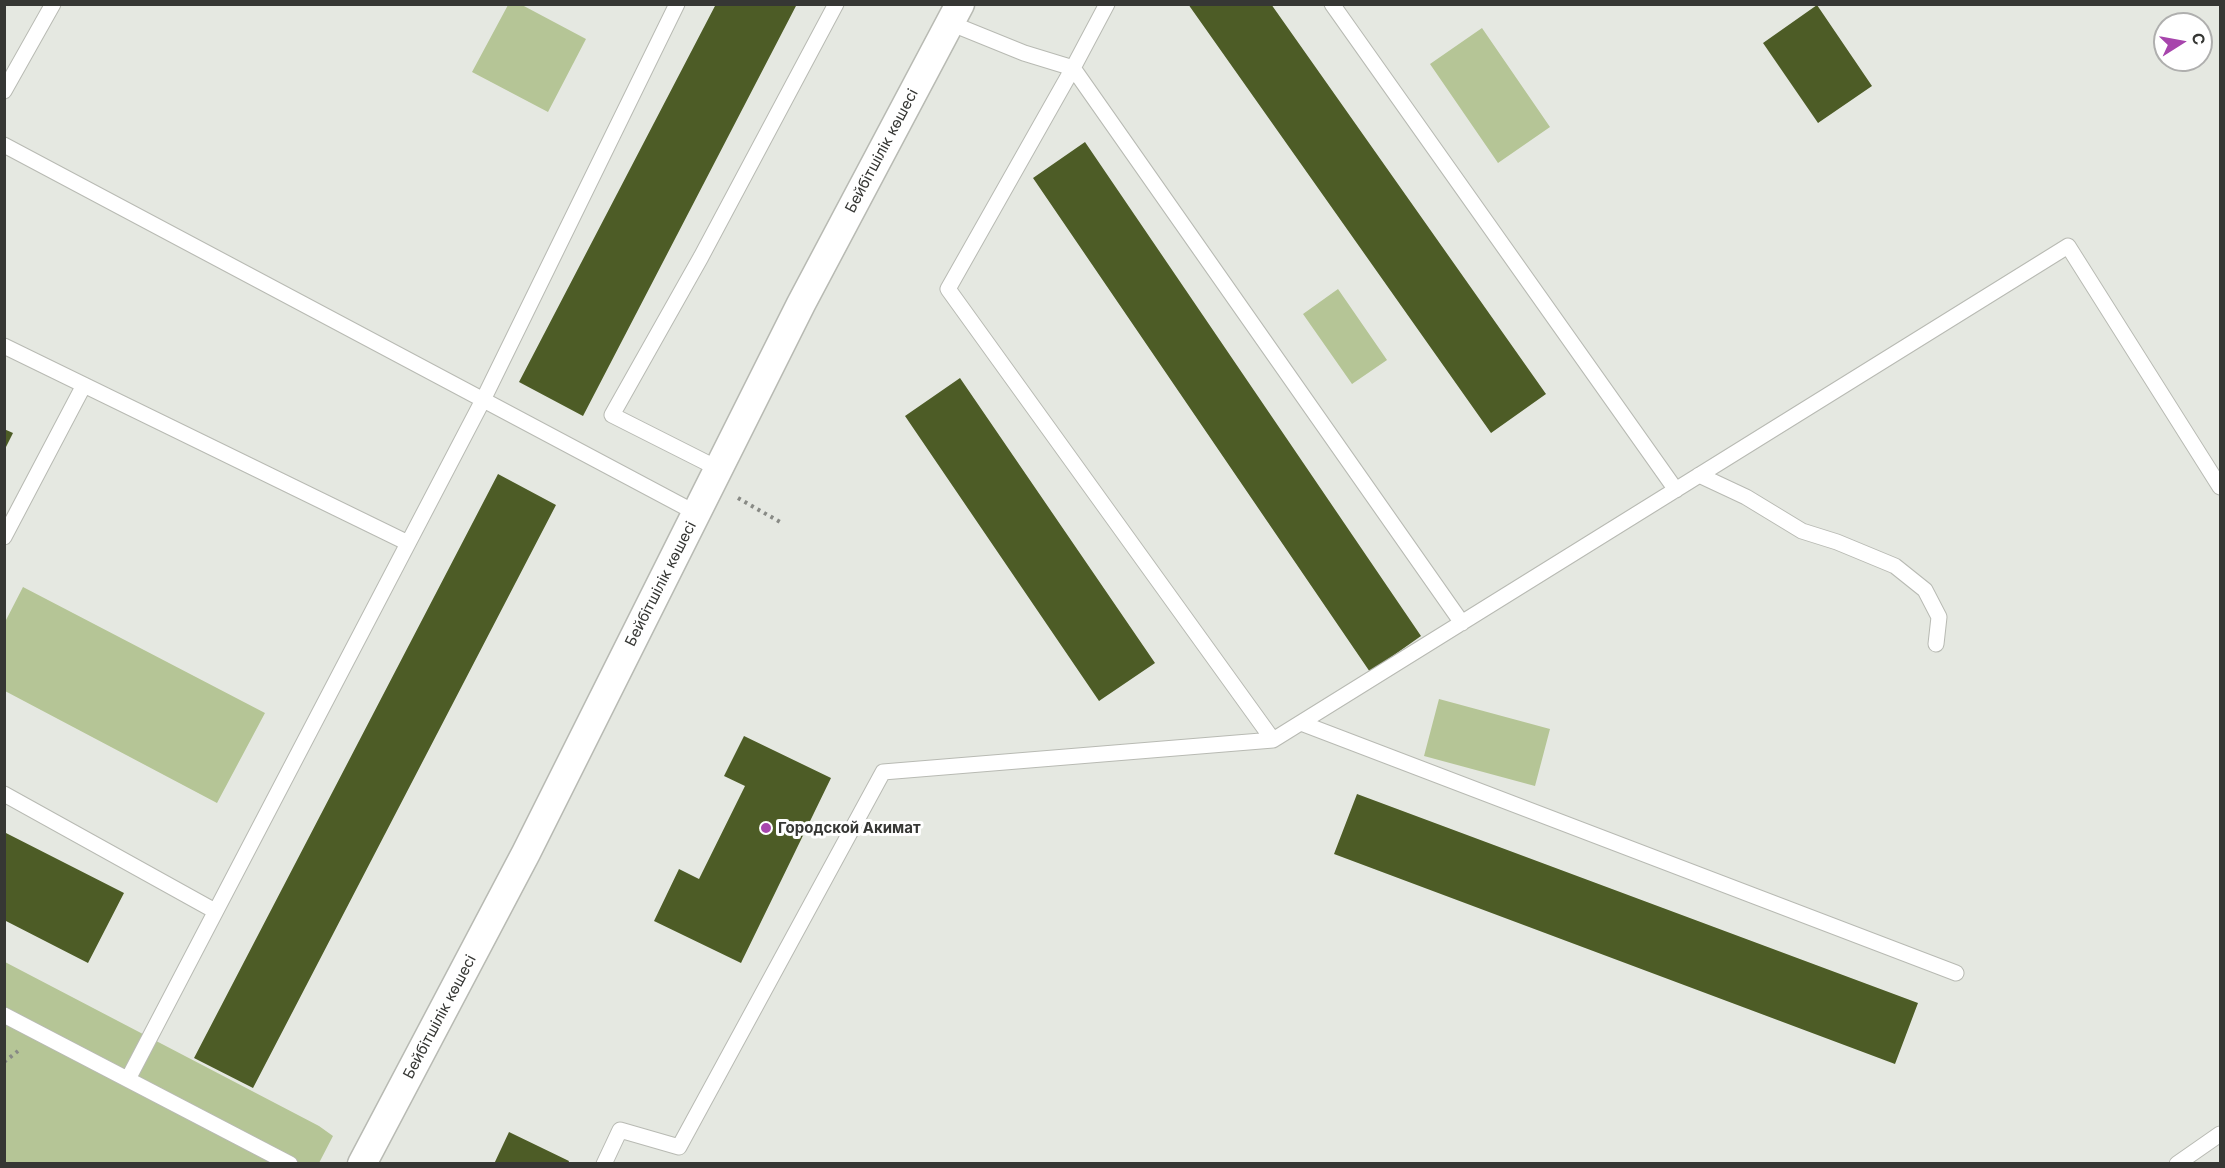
<!DOCTYPE html>
<html>
<head>
<meta charset="utf-8">
<style>
  body { margin:0 }
  #map { position:relative; width:2225px; height:1168px; overflow:hidden; background:#e5e8e1; font-family:Inter,sans-serif }
  canvas { display:block }
  .frame { position:absolute; inset:0; border:6px solid #363734; pointer-events:none }
  .north { position:absolute; left:2153px; top:12px; width:60px; height:60px; box-sizing:border-box; background:#fff; border:2px solid #afafae; border-radius:50%; rotate:79deg; font-size:16px; font-weight:700; line-height:24px; text-align:center; color:#363734 }
  .north::after { content:''; display:block; margin:auto; width:21px; height:27px; background:#a745ac; clip-path:polygon(50% 0,100% 100%,50% 72%,0 100%) }
</style>
</head>
<body>
<div id="map">
<canvas width="2225" height="1168"></canvas>
<div class="frame"></div>
<div class="north">С</div>
</div>
<script>
const c = document.querySelector('canvas').getContext('2d');
c.lineJoin = 'round';
function fill(path, color) { c.fillStyle = color; c.fill(path, 'evenodd'); }
const toPath = rows => new Path2D(rows.map(r => 'M' + r).join(''));
function trace(path, color, width, dash) { c.strokeStyle = color; c.lineWidth = width; c.lineCap = dash ? 'butt' : 'round'; c.setLineDash(dash || []); c.stroke(path); }
function label(font, color, halo, rows, align = 'center') {
  c.font = font + ' Inter,sans-serif'; c.lineWidth = 6; c.setLineDash([]); c.textBaseline = 'middle'; c.strokeStyle = halo; c.fillStyle = color; for (const [text, x, y, turn = 0] of rows) {
    c.save(); c.translate(x, y); c.rotate((+turn || 0) * Math.PI / 180); c.textAlign = isNaN(turn) ? turn : align; if (halo) c.strokeText(text, 0, 0); c.fillText(text, 0, 0); c.restore();
  }
}
fill(toPath([
  [508,5,522,5,586,39,548,112,472,72],
  [1482,28,1550,127,1498,163,1430,64],
  [1338,289,1387,360,1352,384,1303,314],
  [23,587,265,713,217,803,5,691,5,622],
  [1439,699,1550,729,1535,786,1424,756],
  [5,962,319,1126,333,1136,319,1163,5,1163]
]), '#b5c596');
fill(toPath([
  [716,4,797,4,583,416,519,382],
  [1188,4,1271,4,1546,394,1491,433],
  [1817,5,1872,86,1818,123,1763,43],
  [1085,142,1421,636,1370,672,1033,178],
  [960,378,1155,663,1099,701,905,416],
  [4,429,13,433,4,451],
  [498,474,556,505,253,1088,194,1058],
  [744,736,831,778,741,963,654,921,679,869,699,879,745,786,724,776],
  [1357,794,1918,1003,1895,1064,1334,854],
  [4,832,124,893,88,963,4,920],
  [509,1132,569,1161,568,1164,494,1164]
]), '#4d5c26');
const service = toPath([
  [1332,4,1676,490],
  [950,23,1024,53,1073,68,1107,4],
  [4,91,53,4],
  [4,145,696,513],
  [4,346,408,543],
  [719,469,612,415,701,257,836,4],
  [1699,475,1746,497,1802,531,1837,542,1895,566,1925,590,1939,617,1936,644],
  [4,537,84,385],
  [1301,723,1956,973],
  [1273,740,948,289,1073,68,1462,623],
  [4,794,215,911],
  [4,1015,290,1164],
  [128,1079,483,400,677,4],
  [604,1164,620,1130,679,1147,883,772,1273,740,2068,246,2220,487],
  [2177,1164,2220,1134]
]);
const minor = toPath([
  [362,1164,526,853,801,304,960,4]
]);
trace(service, '#b8bab3', 17);
trace(minor, '#b8bab3', 31);
trace(toPath([
  [738,498,780,522],
  [4,1062,18,1051]
]), '#888a85', 4, [3, 4.5]);
trace(service, '#fff', 15);
trace(minor, '#fff', 28);
for (const [x, y, r, color] of [
  [766,828,6,"#a745ac"]
]) { const dot = new Path2D(); dot.arc(x, y, r, 0, 2 * Math.PI); c.fillStyle = color; c.fill(dot); trace(dot, '#fff', 2); }
label('15px', '#363734', '#fff', [
  ["Бейбітшілік көшесі",882,151,-62],
  ["Бейбітшілік көшесі",661,584,-63],
  ["Бейбітшілік көшесі",440,1017,-62]
]);
label('bold 15px', '#363734', '#fff', [
  ["Городской Акимат",778,828]
], 'left');
</script>
</body>
</html>
